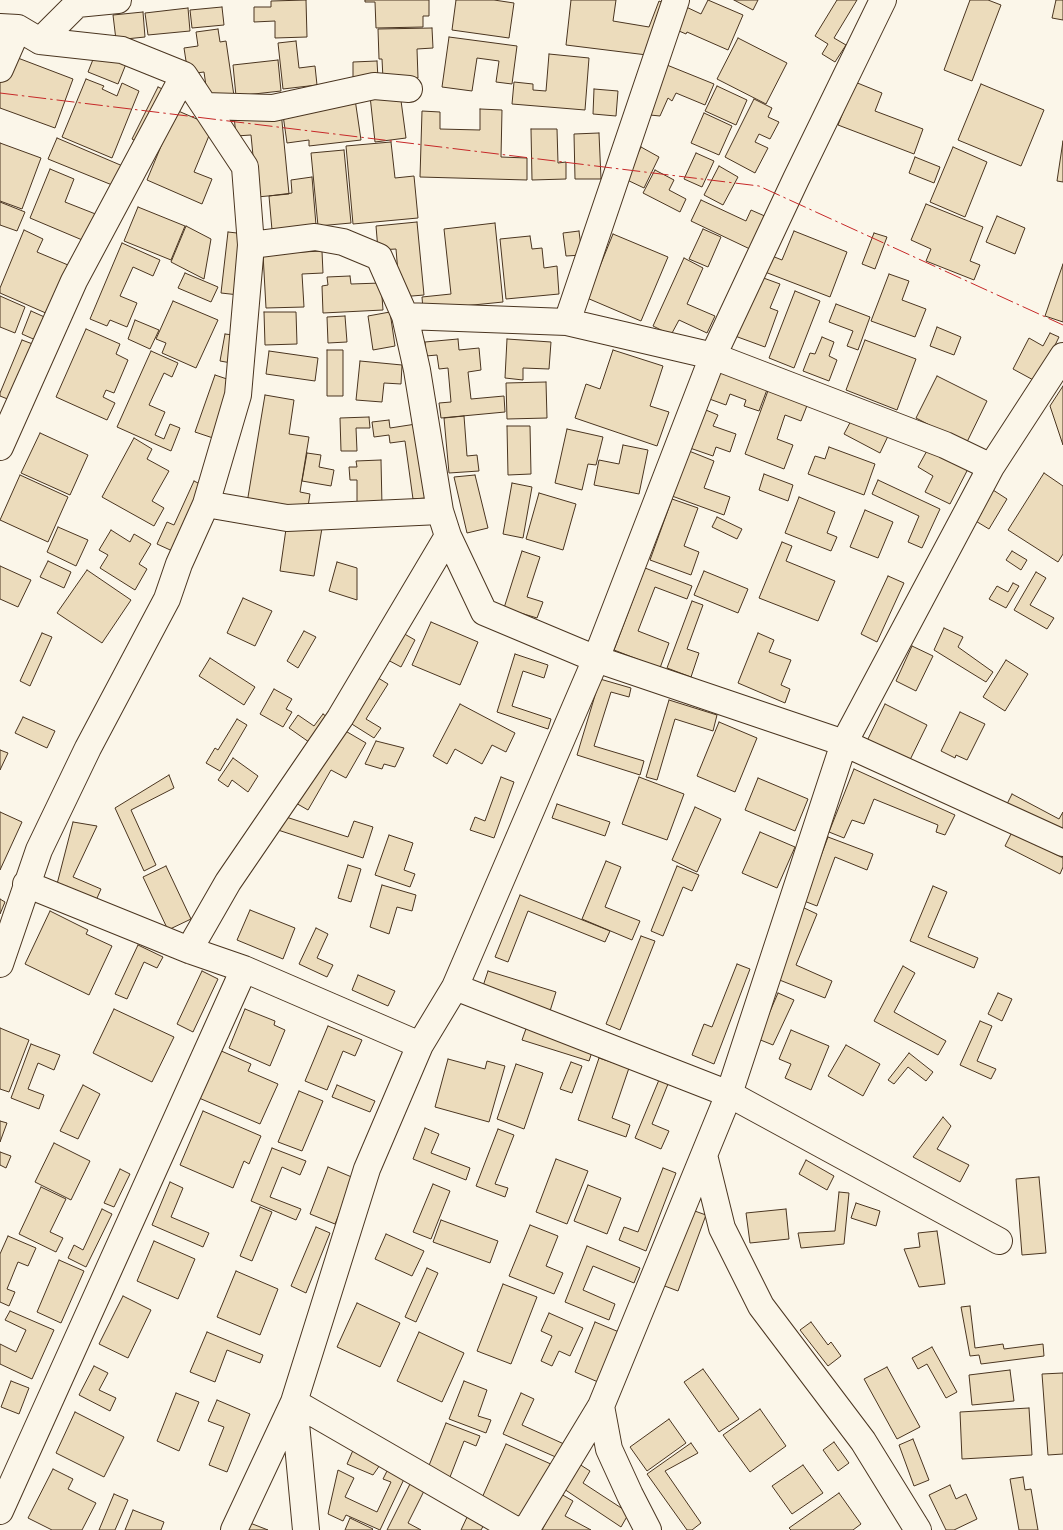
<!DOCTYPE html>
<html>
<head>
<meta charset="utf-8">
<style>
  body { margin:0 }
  canvas { display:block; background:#fbf6e9 }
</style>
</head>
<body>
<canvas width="1063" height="1530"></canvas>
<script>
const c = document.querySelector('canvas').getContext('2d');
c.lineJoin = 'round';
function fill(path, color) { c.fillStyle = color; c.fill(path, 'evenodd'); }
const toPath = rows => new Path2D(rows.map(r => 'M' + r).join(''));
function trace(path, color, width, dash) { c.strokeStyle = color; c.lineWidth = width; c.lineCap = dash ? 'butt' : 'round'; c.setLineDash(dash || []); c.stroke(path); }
const building = toPath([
  [306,0,307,37,275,38,275,21,254,22,254,7,271,7,271,1,306,0],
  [365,0,429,0,429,16,423,16,423,27,376,28,375,2,365,2,365,0],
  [456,0,494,0,514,3,509,38,452,30,456,0],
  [571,0,616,0,613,21,649,27,659,1,671,6,655,56,566,45,571,0],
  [708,0,743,15,728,50,687,32,686,34,672,28,682,5,701,14,708,0],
  [734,0,758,0,753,10,734,0],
  [837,0,857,0,834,38,846,45,835,62,822,54,828,44,815,36,837,0],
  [970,0,988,0,1001,5,972,81,944,70,970,0],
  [1056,0,1063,0,1063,20,1052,18,1056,0],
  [222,7,224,25,192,28,190,10,222,7],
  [188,8,190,31,148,35,145,13,188,8],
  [143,12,145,37,116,40,113,15,143,12],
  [432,28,433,48,417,49,418,78,383,79,382,59,379,59,378,29,432,28],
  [218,29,220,42,226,41,234,96,208,100,204,72,188,74,184,48,198,46,196,32,218,29],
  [449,37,517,46,512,84,496,82,499,61,477,58,472,91,442,87,449,37],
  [738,38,787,63,766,104,717,79,738,38],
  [296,41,299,68,315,66,317,85,283,89,278,43,296,41],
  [96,52,126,64,118,84,88,72,96,52],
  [549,54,589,58,585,110,512,104,514,82,533,84,533,90,546,91,549,54],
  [10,55,73,79,55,128,0,108,0,82,10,55],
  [278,60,281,91,236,96,233,65,278,60],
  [377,61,378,78,353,79,353,62,377,61],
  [657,61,714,84,705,105,676,93,672,101,668,98,660,116,650,115,657,61],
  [86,79,104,86,102,89,117,96,122,83,139,91,112,158,62,137,86,79],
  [855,82,882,93,875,111,923,129,914,154,838,125,855,82],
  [981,84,1044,110,1021,166,958,140,981,84],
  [717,86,747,100,736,125,705,111,717,86],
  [158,87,169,92,143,145,132,139,158,87],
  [594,89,618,91,616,116,593,114,594,89],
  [400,93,406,138,375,142,370,96,400,93],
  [355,99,361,140,309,146,309,140,287,143,282,108,355,99],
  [754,99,772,108,768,117,779,122,770,139,759,134,755,142,768,148,755,173,725,157,754,99],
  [480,109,502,110,501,157,527,158,527,180,420,177,422,111,440,112,440,129,480,130,480,109],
  [176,110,213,126,194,172,212,179,202,204,147,180,176,110],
  [281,111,289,194,257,197,251,135,236,136,234,116,281,111],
  [704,113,732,126,719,155,691,143,704,113],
  [531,129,557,129,558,163,566,162,566,179,532,180,531,129],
  [599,133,601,179,575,179,574,134,599,133],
  [57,138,125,167,117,187,48,159,57,138],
  [1063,141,1063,182,1057,181,1063,141],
  [391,142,395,178,414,176,418,218,353,224,346,146,391,142],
  [0,143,41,158,22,209,0,201,0,143],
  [641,147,659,157,644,188,625,179,641,147],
  [953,147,987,162,965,217,930,202,953,147],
  [344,150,351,223,318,226,311,153,344,150],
  [696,153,714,161,702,187,684,179,696,153],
  [915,157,940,167,934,183,909,173,915,157],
  [719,166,738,177,723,205,704,195,719,166],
  [50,169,74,179,65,202,98,215,87,242,30,218,50,169],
  [655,170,674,180,669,190,686,199,680,212,643,193,655,170],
  [312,177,316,225,272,230,269,196,292,193,291,180,312,177],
  [701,200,746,221,751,210,767,217,752,250,691,221,701,200],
  [0,202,25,212,17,231,0,225,0,202],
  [926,204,983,227,970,261,980,265,974,280,926,261,931,249,911,240,926,204],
  [138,207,185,226,171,260,124,241,138,207],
  [997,216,1025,228,1015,254,986,242,997,216],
  [417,222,424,295,400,297,396,249,378,250,376,226,417,222],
  [495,223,503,302,423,310,422,297,451,294,444,229,495,223],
  [186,226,211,239,204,279,171,262,186,226],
  [703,229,721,237,708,267,689,259,703,229],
  [24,230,43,239,37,252,68,265,48,314,0,293,0,288,24,230],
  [579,231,582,255,566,256,563,233,579,231],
  [794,231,847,252,830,297,765,272,772,256,782,260,794,231],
  [228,232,246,234,239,295,221,293,228,232],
  [874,233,887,237,875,269,862,264,874,233],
  [613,234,668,257,641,321,587,298,613,234],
  [530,236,532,249,542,248,544,268,557,266,559,294,506,299,500,239,530,236],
  [122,243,160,260,153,276,133,267,120,296,137,303,127,327,110,320,107,326,90,319,122,243],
  [322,251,323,273,302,274,304,307,266,308,263,254,322,251],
  [684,258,703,268,687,304,715,316,707,333,679,320,671,335,653,326,684,258],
  [1063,264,1063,322,1045,316,1063,264],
  [185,273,218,287,211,302,178,288,185,273],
  [889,274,909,281,902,300,926,309,915,337,871,321,889,274],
  [350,276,351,284,381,283,383,310,323,313,322,286,328,285,327,277,350,276],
  [758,276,780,284,770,308,778,311,765,347,735,336,758,276],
  [795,291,820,301,794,368,769,358,795,291],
  [0,296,25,307,15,333,0,327,0,296],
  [173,301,218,320,196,368,162,353,166,343,156,339,173,301],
  [836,304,870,317,858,350,847,346,853,331,829,322,836,304],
  [31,311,49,319,40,342,22,334,31,311],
  [264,312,296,312,297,344,265,345,264,312],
  [390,312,395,346,373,350,368,316,390,312],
  [345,316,347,342,328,343,327,317,345,316],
  [135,320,159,330,150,349,128,339,135,320],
  [937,327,961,337,954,355,930,346,937,327],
  [86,329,120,344,116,354,128,360,114,393,106,390,103,397,115,403,107,420,56,397,86,329],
  [1050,333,1059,337,1037,382,1013,369,1029,338,1043,346,1050,333],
  [225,334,241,336,237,364,220,361,225,334],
  [822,337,834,342,829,356,837,360,829,381,803,371,810,353,815,354,822,337],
  [458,339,459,350,479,348,481,370,468,372,471,399,504,396,505,412,441,418,439,403,451,402,448,368,439,369,437,355,426,356,425,342,458,339],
  [507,339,551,342,549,369,523,368,523,380,505,378,507,339],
  [22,340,38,346,15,402,0,396,0,393,22,340],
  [865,340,916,359,897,410,846,390,865,340],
  [327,350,343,350,343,396,327,396,327,350],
  [613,350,663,366,650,406,669,412,657,446,575,418,586,384,600,389,613,350],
  [151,351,178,363,172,377,164,373,149,405,165,412,155,435,164,439,170,424,180,428,171,451,117,427,151,351],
  [269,351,318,358,315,381,266,374,269,351],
  [360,361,402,365,401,384,384,383,382,402,356,400,360,361],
  [714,367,768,387,759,411,744,406,746,400,730,394,726,405,704,397,714,367],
  [215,375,233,381,213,438,195,432,215,375],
  [937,376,987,401,966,444,916,418,937,376],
  [546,382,547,418,507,419,506,383,546,382],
  [1063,386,1063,445,1050,406,1063,386],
  [769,388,808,403,801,421,785,415,777,439,793,445,784,469,745,454,769,388],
  [265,395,294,400,289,434,309,437,300,492,310,494,307,513,247,503,265,395],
  [701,408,718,415,713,426,736,434,730,452,716,447,713,456,687,447,701,408],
  [854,415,889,434,880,453,844,434,854,415],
  [464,416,467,456,477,455,479,471,449,473,444,418,464,416],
  [369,417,370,428,356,428,357,451,341,451,340,418,369,417],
  [389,420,390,428,416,424,426,498,413,499,405,441,390,443,389,435,374,437,372,422,389,420],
  [507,426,530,426,531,474,508,475,507,426],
  [567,429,603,437,596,465,588,464,582,490,555,483,567,429],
  [40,433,88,455,70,495,21,473,40,433],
  [134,438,152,449,147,459,169,471,152,501,164,508,154,526,102,497,134,438],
  [623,445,648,450,639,494,594,485,599,460,619,464,623,445],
  [829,447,875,464,864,495,808,474,815,456,825,459,829,447],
  [929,447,969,467,950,504,925,492,933,476,918,467,929,447],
  [689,451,714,461,704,488,730,497,724,515,672,496,689,451],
  [307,453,321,455,319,467,334,470,331,486,302,481,307,453],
  [381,460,382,506,357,507,357,480,350,480,349,467,357,467,356,461,381,460],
  [1044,473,1063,486,1063,554,1058,562,1008,530,1044,473],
  [764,474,793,485,788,501,759,490,764,474],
  [20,475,68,497,48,542,0,520,20,475],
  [475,475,488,528,467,533,454,477,475,475],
  [878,480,940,509,922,548,908,542,919,516,872,494,878,480],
  [194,481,208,488,179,554,157,544,167,522,174,525,194,481],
  [512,483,532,487,523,538,503,534,512,483],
  [993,490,1007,499,989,529,974,520,993,490],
  [539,493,576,504,563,550,526,539,539,493],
  [799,497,835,512,827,533,837,537,831,551,785,533,799,497],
  [672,499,698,508,684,546,699,552,691,575,650,560,672,499],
  [865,510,893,522,878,558,850,547,865,510],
  [717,517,742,529,737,539,712,527,717,517],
  [287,522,322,528,314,576,280,571,287,522],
  [58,527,88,540,76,566,47,552,58,527],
  [111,530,130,542,134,534,151,544,139,564,147,569,135,590,100,568,108,555,99,550,111,530],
  [782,542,792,546,786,561,835,581,818,621,759,598,782,542],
  [522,551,540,557,527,597,543,602,537,618,504,608,522,551],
  [1012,551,1027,560,1021,570,1006,560,1012,551],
  [48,561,71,572,64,588,40,577,48,561],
  [337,562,357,568,357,600,329,591,337,562],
  [0,566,31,580,18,607,0,599,0,566],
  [645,568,692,586,687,599,655,587,638,631,669,643,660,668,614,650,645,568],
  [87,570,131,600,102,643,57,613,87,570],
  [704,571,748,589,738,613,694,595,704,571],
  [1036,572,1046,578,1030,605,1054,618,1047,629,1014,610,1036,572],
  [888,576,904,583,877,642,861,634,888,576],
  [1013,583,1019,586,1006,608,989,599,997,586,1008,592,1013,583],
  [243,598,272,611,255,646,227,633,243,598],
  [692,601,703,605,687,649,699,653,691,677,667,668,692,601],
  [431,622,478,642,460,685,412,665,431,622],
  [944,628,963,637,958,647,993,672,986,682,934,650,944,628],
  [304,631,316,637,298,668,287,661,304,631],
  [401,632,415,640,401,667,386,659,401,632],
  [42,633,52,637,30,686,20,681,42,633],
  [758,633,774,640,769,652,791,660,781,685,790,689,785,703,738,683,758,633],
  [912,646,933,656,916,691,896,681,912,646],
  [515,654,548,665,544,678,523,671,512,706,551,719,548,729,497,712,515,654],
  [210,658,255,687,244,705,199,676,210,658],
  [1006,660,1028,674,1005,711,983,697,1006,660],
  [375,676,388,684,366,719,381,728,374,738,347,721,375,676],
  [600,679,631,688,629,697,611,692,594,746,644,761,640,775,577,755,600,679],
  [274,689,292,699,286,709,292,712,283,727,260,714,274,689],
  [669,700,717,715,713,731,675,719,657,780,646,777,669,700],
  [460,704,515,733,506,752,492,745,482,764,455,749,447,764,433,756,460,704],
  [885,704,927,725,908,764,866,743,885,704],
  [960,712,985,724,967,760,956,755,955,758,941,751,960,712],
  [323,714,334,722,316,747,289,728,298,715,314,726,323,714],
  [23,717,55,731,47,748,15,733,23,717],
  [237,719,247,725,220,771,206,763,215,748,218,750,237,719],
  [719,722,757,738,735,792,697,776,719,722],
  [337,726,366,743,346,778,331,770,308,810,294,802,337,726],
  [376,741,404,748,395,767,384,764,382,769,365,764,376,741],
  [0,750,8,753,0,770,0,750],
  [233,758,258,776,248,792,232,780,228,787,218,780,233,758],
  [854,769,955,815,945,835,936,832,938,825,874,799,864,824,852,820,844,838,829,832,854,769],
  [169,775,174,788,131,810,156,865,144,871,115,808,169,775],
  [501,777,514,782,494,838,470,830,475,817,485,821,501,777],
  [639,777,684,794,667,840,622,824,639,777],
  [758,778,808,799,795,831,745,810,758,778],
  [1012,794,1059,819,1063,812,1063,836,1006,806,1012,794],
  [557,804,610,822,605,836,552,818,557,804],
  [695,807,721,819,697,872,672,860,695,807],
  [0,812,22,822,0,870,0,812],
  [283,816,348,837,354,821,373,827,363,858,278,830,283,816],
  [73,822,97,826,73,877,101,889,94,905,56,888,73,822],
  [760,832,795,847,777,888,742,873,760,832],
  [1012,832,1063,858,1063,867,1060,874,1005,846,1012,832],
  [389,835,413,843,404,870,415,874,410,887,375,875,389,835],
  [828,837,873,854,867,870,835,857,817,906,804,901,828,837],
  [606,861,621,867,605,907,640,921,632,940,582,919,606,861],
  [348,865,361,869,351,902,338,898,348,865],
  [166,866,191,919,168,930,143,877,166,866],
  [677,866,699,875,692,891,683,887,663,936,651,931,677,866],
  [382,885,416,895,412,911,397,907,389,934,370,927,382,885],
  [933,886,947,892,928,937,978,958,974,968,910,941,933,886],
  [520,895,610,931,605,942,528,911,508,962,495,957,520,895],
  [0,899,5,902,0,914,0,899],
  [802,907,817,914,796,965,832,981,825,998,777,979,802,907],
  [250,910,295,928,283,959,237,940,250,910],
  [50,911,88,930,86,934,112,946,89,995,25,964,50,911],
  [316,928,328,934,317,958,333,965,327,977,299,964,316,928],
  [641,936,655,941,620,1030,606,1024,641,936],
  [138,945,163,957,157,968,144,962,127,999,115,994,138,945],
  [737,964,750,969,714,1064,692,1055,704,1024,712,1027,737,964],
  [903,966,915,973,894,1012,946,1041,938,1055,874,1021,903,966],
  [202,971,218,979,193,1032,177,1024,202,971],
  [488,971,556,992,550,1011,482,989,488,971],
  [358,975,395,991,388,1006,352,990,358,975],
  [778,993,794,1000,773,1045,758,1039,778,993],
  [998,993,1012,999,1002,1021,988,1014,998,993],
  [114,1009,174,1037,152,1082,93,1053,114,1009],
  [245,1009,275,1021,274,1025,285,1030,270,1066,229,1048,245,1009],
  [980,1021,992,1026,977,1061,996,1069,991,1079,960,1065,980,1021],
  [328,1026,362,1040,355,1056,343,1051,327,1090,305,1081,328,1026],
  [527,1026,594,1046,589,1061,522,1040,527,1026],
  [0,1028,29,1040,9,1092,0,1089,0,1028],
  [791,1030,829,1046,811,1090,785,1078,791,1064,779,1059,791,1030],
  [31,1044,60,1055,54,1070,38,1063,28,1089,44,1095,39,1109,11,1098,31,1044],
  [846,1045,880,1064,863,1096,828,1076,846,1045],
  [219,1050,251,1064,248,1071,278,1084,260,1124,199,1098,219,1050],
  [909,1053,933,1072,926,1081,908,1067,894,1084,888,1080,909,1053],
  [599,1058,629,1068,612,1118,630,1125,626,1137,578,1120,599,1058],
  [448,1059,485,1069,487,1061,505,1066,489,1122,435,1107,448,1059],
  [571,1062,582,1066,572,1093,560,1089,571,1062],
  [516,1064,543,1073,524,1129,497,1119,516,1064],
  [661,1075,670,1079,652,1124,669,1131,661,1149,635,1138,661,1075],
  [83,1085,100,1094,78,1139,60,1131,83,1085],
  [337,1085,375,1101,370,1112,332,1097,337,1085],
  [299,1091,323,1101,302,1151,278,1142,299,1091],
  [203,1111,261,1136,249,1164,244,1161,233,1188,180,1165,203,1111],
  [943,1117,951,1126,937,1149,969,1165,960,1182,913,1157,943,1117],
  [0,1121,7,1123,0,1142,0,1121],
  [425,1128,439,1134,431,1153,470,1168,466,1180,413,1159,425,1128],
  [498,1129,514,1135,495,1184,508,1188,505,1197,476,1186,498,1129],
  [54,1143,90,1161,71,1200,35,1182,54,1143],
  [272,1148,306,1161,300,1175,282,1167,270,1197,301,1209,296,1220,251,1201,272,1148],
  [0,1152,11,1156,6,1168,0,1165,0,1152],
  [556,1159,588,1171,567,1224,536,1212,556,1159],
  [806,1160,834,1176,827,1190,799,1174,806,1160],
  [328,1167,354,1178,335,1224,310,1214,328,1167],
  [663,1168,676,1173,646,1251,619,1240,624,1227,638,1232,663,1168],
  [120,1169,130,1174,114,1207,104,1203,120,1169],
  [1039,1177,1046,1253,1022,1255,1016,1179,1039,1177],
  [170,1182,183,1188,171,1217,209,1233,203,1247,152,1225,170,1182],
  [433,1184,450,1191,431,1239,413,1232,433,1184],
  [588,1185,621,1198,607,1234,574,1221,588,1185],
  [41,1187,66,1199,50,1232,63,1238,56,1252,19,1234,41,1187],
  [839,1192,849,1193,844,1244,801,1248,798,1233,835,1231,839,1192],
  [856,1203,880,1211,876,1226,851,1218,856,1203],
  [260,1207,272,1212,252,1261,240,1256,260,1207],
  [102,1209,112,1214,86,1267,68,1258,74,1245,83,1250,102,1209],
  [689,1209,706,1215,678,1291,662,1285,689,1209],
  [786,1209,789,1239,750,1243,746,1213,786,1209],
  [441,1220,498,1241,490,1263,433,1242,441,1220],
  [530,1225,558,1236,546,1266,563,1273,554,1294,509,1276,530,1225],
  [316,1227,330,1233,306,1293,291,1286,316,1227],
  [937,1231,945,1284,919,1287,904,1249,920,1247,918,1233,937,1231],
  [386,1234,424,1251,412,1276,375,1259,386,1234],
  [8,1236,36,1248,28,1266,18,1262,7,1289,15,1292,9,1306,0,1302,0,1254,8,1236],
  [154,1241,195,1259,178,1299,137,1281,154,1241],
  [587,1246,640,1268,634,1283,593,1266,583,1290,615,1304,609,1320,565,1302,587,1246],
  [59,1260,84,1271,61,1323,37,1312,59,1260],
  [427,1268,438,1273,416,1322,405,1317,427,1268],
  [236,1271,278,1289,260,1335,217,1317,236,1271],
  [503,1284,537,1297,511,1364,477,1351,503,1284],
  [123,1296,151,1310,128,1358,99,1344,123,1296],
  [357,1303,400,1323,380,1367,337,1347,357,1303],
  [970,1306,975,1348,1003,1344,1004,1349,1043,1344,1044,1356,981,1364,979,1355,970,1356,961,1307,970,1306],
  [10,1311,54,1330,32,1379,0,1364,0,1344,16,1352,26,1330,5,1320,10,1311],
  [549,1313,583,1328,570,1356,559,1351,552,1366,541,1361,552,1336,541,1331,549,1313],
  [595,1322,619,1332,598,1382,575,1372,595,1322],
  [811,1322,828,1345,831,1342,841,1356,828,1366,800,1330,811,1322],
  [207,1332,263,1355,260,1363,227,1350,215,1382,190,1372,207,1332],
  [419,1332,464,1353,442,1402,397,1381,419,1332],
  [932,1347,957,1392,946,1398,927,1364,918,1369,912,1358,932,1347],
  [94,1366,108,1373,99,1390,116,1398,110,1411,79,1395,94,1366],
  [887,1367,920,1427,897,1439,864,1379,887,1367],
  [703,1369,739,1419,719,1432,684,1382,703,1369],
  [1010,1370,1014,1401,972,1405,969,1375,1010,1370],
  [1063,1373,1063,1454,1048,1455,1042,1374,1063,1373],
  [11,1381,29,1388,19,1414,1,1407,11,1381],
  [464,1381,487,1390,478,1416,491,1420,486,1433,449,1419,464,1381],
  [176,1393,199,1402,179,1451,157,1441,176,1393],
  [521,1393,534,1399,522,1425,564,1444,558,1458,503,1434,521,1393],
  [217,1400,250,1414,227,1472,209,1465,224,1427,208,1421,217,1400],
  [1029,1408,1032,1455,962,1459,960,1412,1029,1408],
  [760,1409,786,1446,750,1472,723,1435,760,1409],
  [75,1412,124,1437,104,1477,56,1453,75,1412],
  [669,1419,686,1443,647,1471,630,1447,669,1419],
  [446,1423,480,1436,476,1446,464,1441,450,1477,428,1468,446,1423],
  [913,1439,929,1480,914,1486,899,1445,913,1439],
  [834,1442,849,1463,838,1471,823,1450,834,1442],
  [691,1443,698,1453,665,1471,701,1523,692,1530,687,1530,647,1474,691,1443],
  [506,1444,553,1465,528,1522,481,1500,506,1444],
  [354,1448,382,1462,373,1475,347,1464,354,1448],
  [576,1462,590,1471,583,1483,629,1513,621,1527,564,1489,576,1462],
  [803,1465,823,1493,792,1514,772,1486,803,1465],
  [53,1469,73,1479,68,1489,96,1503,82,1530,52,1530,28,1518,53,1469],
  [388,1469,405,1477,380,1530,346,1515,343,1521,328,1514,338,1470,354,1478,345,1497,377,1512,391,1482,383,1479,388,1469],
  [1023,1477,1025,1490,1031,1489,1038,1530,1019,1530,1010,1479,1023,1477],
  [411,1482,425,1489,408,1523,421,1530,387,1530,411,1482],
  [950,1485,956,1499,966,1494,977,1519,954,1530,946,1530,929,1495,950,1485],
  [839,1493,861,1524,853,1530,791,1530,789,1528,839,1493],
  [114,1494,128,1500,115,1530,99,1530,114,1494],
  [561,1494,573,1501,565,1516,591,1530,542,1530,561,1494],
  [133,1510,164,1522,161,1530,125,1530,133,1510],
  [469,1513,486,1521,481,1530,461,1530,469,1513],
  [350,1518,373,1529,372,1530,345,1530,350,1518],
  [250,1523,268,1530,248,1530,250,1523]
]);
fill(building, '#ecdcbc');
trace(building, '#4a3520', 1);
const street = toPath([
  [0,27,18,28,40,41,122,50,184,75,245,167,251,245,238,395,206,504,179,564,167,599,88,748,39,850,0,964],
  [40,41,77,4,118,0],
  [0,69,18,28],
  [205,106,273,108,374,86,409,89],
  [251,245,315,237,343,242,379,257,405,316,417,370,440,511,448,536,484,612,596,659,844,743,1063,843],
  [405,316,567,322,713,356,945,445,991,467],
  [567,322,676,0],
  [0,447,74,281,184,75],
  [206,504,287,518,440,511],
  [26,884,189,950,244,969,420,1045],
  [189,950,228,882,340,718,448,536],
  [455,987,729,1094,999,1241],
  [601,1406,609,1449,630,1495,648,1530],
  [0,1511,244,969],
  [234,1530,294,1402,514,1529,527,1530],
  [306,1530,294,1402,367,1169,420,1045,455,987,596,659,713,356,796,179,883,0],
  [526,1530,601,1406,704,1155],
  [918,1530,863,1441,761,1306,722,1228,704,1155,729,1094,844,743,991,467,1063,356]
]);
trace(street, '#4a3520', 28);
trace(street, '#fbf6e9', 26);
trace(toPath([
  [0,93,759,186,1063,325]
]), '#c62828', 1, [18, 4, 2.5, 4]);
</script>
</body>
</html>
